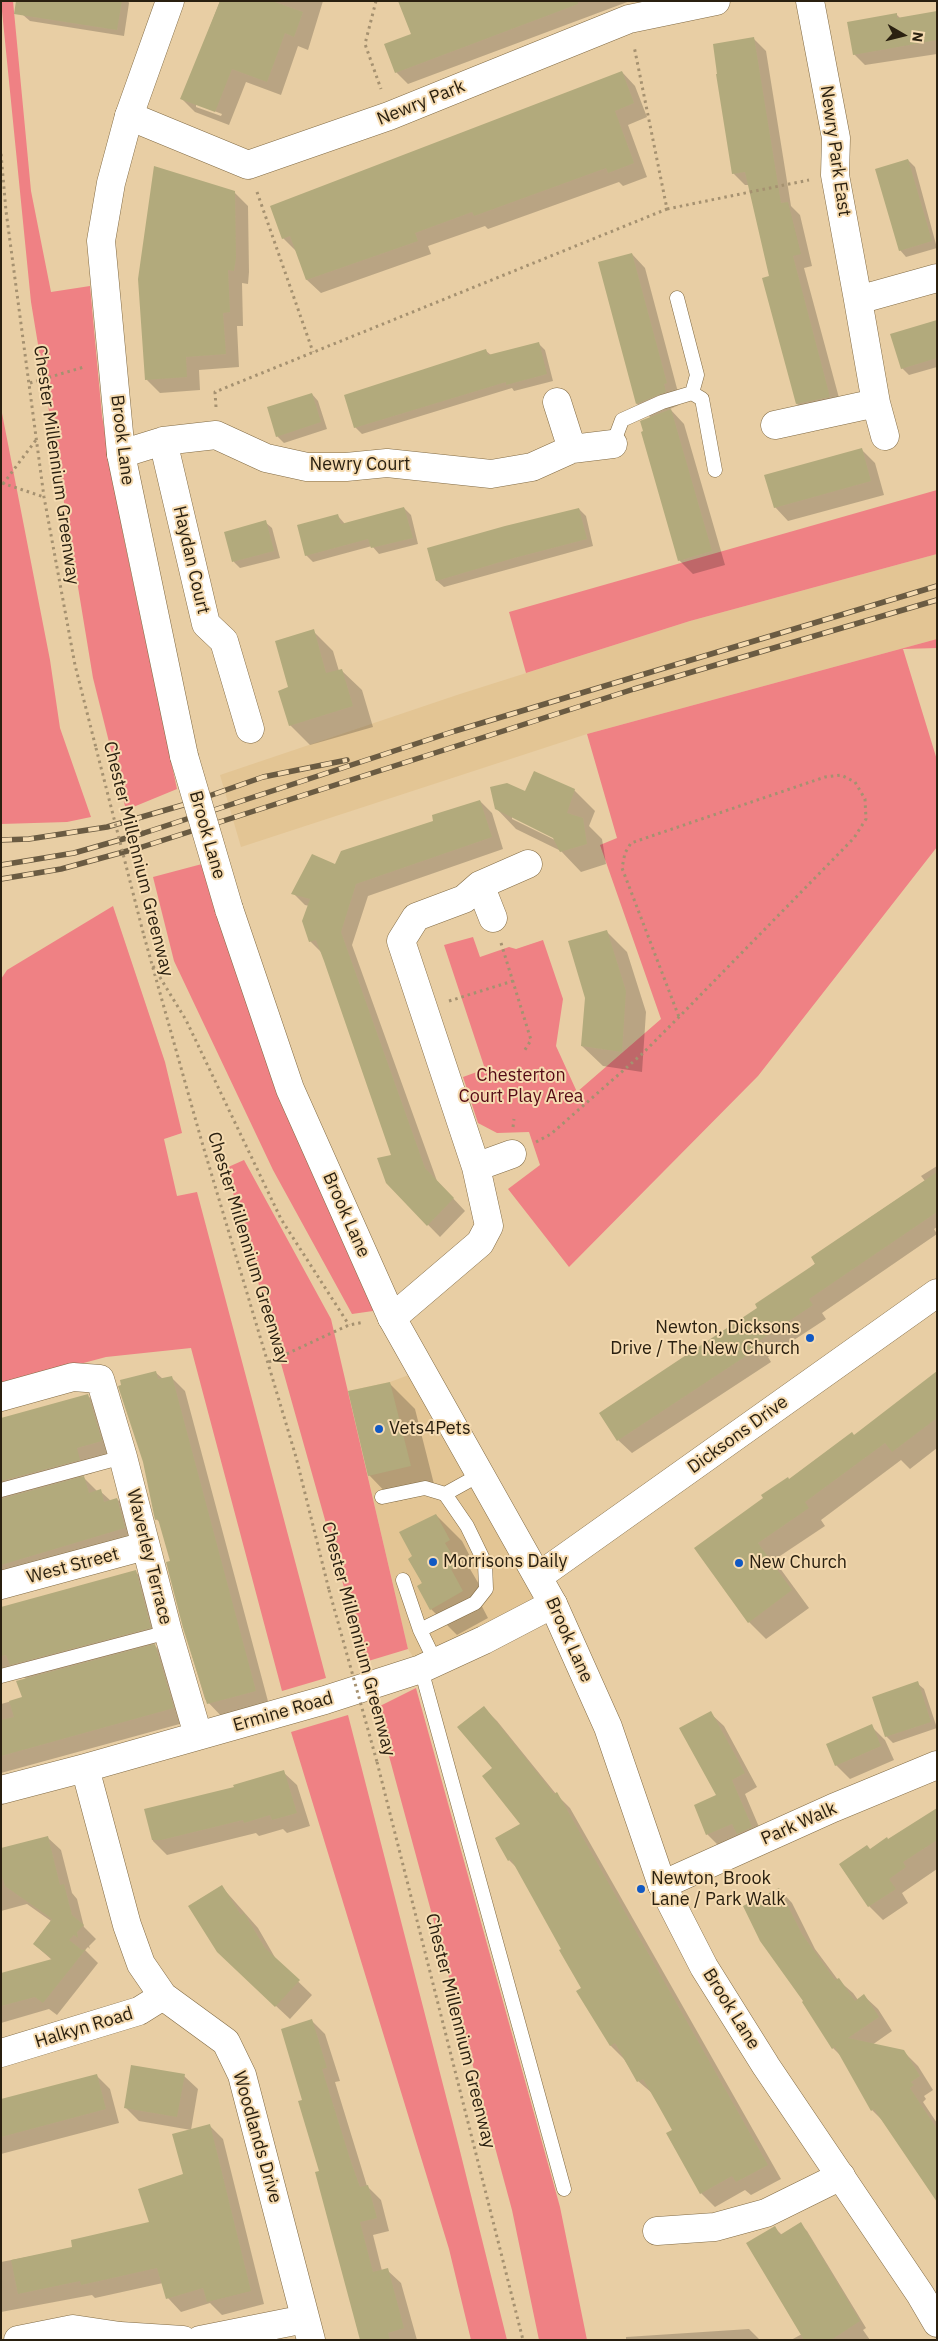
<!DOCTYPE html>
<html>
<head>
<meta charset="utf-8">
<style>
  body { margin:0 }
  #map { position:relative; width:938px; height:2341px; overflow:hidden; background:#e8cea4; font-family:"IBM Plex Sans",sans-serif }
  canvas { display:block }
  .frame { position:absolute; inset:0; border:2px solid #2a2010; pointer-events:none }
  .north { position:absolute; left:878px; top:10px; width:50px; height:50px; -webkit-text-stroke:4px #f5dbb1; paint-order:stroke; rotate:98deg; font-size:14px; font-weight:700; line-height:20px; text-align:center; color:#2a2010 }
  .north::after { content:''; display:block; margin:auto; width:18px; height:22px; background:#2a2010; clip-path:polygon(50% 0,100% 100%,50% 72%,0 100%) }
</style>
</head>
<body>
<div id="map">
<canvas width="938" height="2341"></canvas>
<div class="frame"></div>
<div class="north">N</div>
</div>
<script>
const c = document.querySelector('canvas').getContext('2d');
c.lineJoin = 'round';
function fill(path, color) { c.fillStyle = color; c.fill(path, 'evenodd'); }
const toPath = rows => new Path2D(rows.map(r => 'M' + r).join(''));
function trace(path, color, width, dash) { c.strokeStyle = color; c.lineWidth = width; c.lineCap = dash ? 'butt' : 'round'; c.setLineDash(dash || []); c.stroke(path); }
function label(font, color, halo, rows, align = 'center') {
  c.font = font + ' "IBM Plex Sans",sans-serif'; c.lineWidth = 4; c.setLineDash([]); c.textBaseline = 'middle'; c.strokeStyle = halo; c.fillStyle = color; for (const [text, x, y, turn = 0] of rows) {
    c.save(); c.translate(x, y); c.rotate((+turn || 0) * Math.PI / 180); c.textAlign = isNaN(turn) ? turn : align; if (halo) c.strokeText(text, 0, 0); c.fillText(text, 0, 0); c.restore();
  }
}
fill(toPath([
  [937,554,937,639,587,734,241,847,220,775,457,695,690,621],
  [422,1370,553,1604,421,1669,408,1649,348,1391,390,1382]
]), '#e3c594');
fill(toPath([
  [1,1,13,1,31,191,51,292,90,286,102,416,124,539,177,789,126,810,93,678,31,302],
  [1,408,50,660,60,728,91,817,67,822,1,824],
  [937,490,937,554,690,621,526,673,509,612],
  [937,639,937,648,903,649,937,760,937,847,758,1076,569,1267,508,1189,540,1165,529,1132,497,1133,478,1123,463,1077,485,1069,444,945,473,937,480,957,509,947,516,949,543,940,563,999,556,1046,577,1092,661,1019,600,845,617,838,587,734],
  [202,864,380,1310,352,1314,273,1170,174,961,153,877],
  [113,906,165,1062,182,1133,164,1139,177,1196,197,1192,326,1678,282,1691,191,1348,106,1357,1,1385,1,979,7,970],
  [244,1160,331,1319,408,1649,365,1662,226,1168],
  [416,1688,560,2207,587,2340,539,2340,512,2210,376,1708],
  [348,1715,458,2143,507,2340,471,2340,449,2249,291,1732]
]), '#ef8184');
fill(toPath([
  [25,1,128,1,129,3,124,36,30,21,23,15],
  [220,1,323,1,308,50,298,46,281,95,246,82,229,125,195,112,182,99],
  [196,104,222,114,221,116,196,107],
  [399,1,630,1,408,84,396,72,412,35],
  [937,12,937,54,865,65,854,54,896,14,900,18],
  [754,39,766,51,791,206,800,215,812,266,804,268,842,409,810,416,797,404,764,279,771,277,749,185,745,185,733,173],
  [622,72,635,86,647,117,628,125,647,177,623,186,619,182,488,229,485,226,428,246,431,254,321,293,307,280,298,253,283,238],
  [908,160,915,167,937,248,906,257,900,250],
  [234,192,248,206,249,272,248,284,242,283,243,326,237,326,239,367,199,370,200,390,160,393,147,380],
  [632,254,645,268,679,396,676,397,679,405,670,409,684,424,725,565,693,574,679,560,651,418,637,404],
  [937,323,937,367,909,375,902,368],
  [538,343,545,350,553,381,514,391,512,388,362,434,355,427,486,351,491,355],
  [312,394,318,401,327,429,284,443,277,436],
  [861,449,875,463,884,495,788,521,775,507],
  [404,508,411,515,418,544,379,554,372,546,313,562,306,555,338,516,345,524],
  [579,509,586,516,593,546,444,587,437,581,428,549],
  [265,522,272,528,280,558,240,568,234,562,226,532],
  [313,631,333,651,339,671,341,670,362,690,373,727,310,745,290,725,290,688],
  [574,790,595,811,589,826,602,839,606,864,581,872,561,851,516,829,496,808,526,792],
  [512,816,560,840,559,842,512,819],
  [480,801,492,813,503,849,368,896,352,945,437,1181,465,1211,440,1237,387,1183,393,1156,322,953,310,941,309,906,305,905,293,893,336,865],
  [607,932,627,952,646,1012,642,1072,603,1066,582,1046],
  [937,1166,937,1227,934,1229,937,1234,822,1313,826,1319,768,1357,771,1362,632,1453,618,1440,759,1308,869,1221,868,1219,925,1181,921,1176],
  [155,1372,163,1379,171,1377,185,1391,269,1705,223,1718,205,1699,184,1628,171,1562,161,1523,156,1519],
  [937,1373,937,1448,910,1469,901,1460,821,1520,825,1526,774,1560,809,1608,766,1639,749,1622,695,1548,854,1436],
  [389,1383,415,1409,436,1492,395,1502,369,1475],
  [88,1396,102,1409,115,1455,90,1462,93,1473,82,1476,98,1492,100,1491,111,1501,117,1499,131,1513,138,1542,1,1583,1,1420],
  [436,1515,462,1541,475,1566,470,1569,483,1591,476,1595,488,1618,457,1635,431,1609,413,1557],
  [136,1572,149,1585,164,1641,153,1644,169,1660,187,1722,1,1773,1,1704,23,1698,27,1680,17,1670,1,1674,1,1608],
  [917,1683,924,1689,937,1728,893,1743,886,1736],
  [483,1707,497,1721,556,1794,570,1808,781,2179,751,2195,745,2190,715,2207,701,2193,667,2134,674,2130,653,2094,638,2081,624,2059,611,2046,578,1991,582,1989,563,1949,519,1870,509,1860,522,1825,494,1768],
  [710,1713,724,1726,757,1787,745,1794,765,1841,721,1848,707,1834,718,1796],
  [871,1726,885,1740,894,1760,850,1779,836,1765],
  [283,1772,297,1785,310,1826,287,1833,283,1829,259,1836,256,1833,167,1855,153,1841,146,1810,235,1788],
  [937,1809,937,1869,902,1893,908,1903,883,1920,869,1906,840,1865,889,1840],
  [47,1837,61,1850,72,1893,77,1899,84,1927,96,1939,89,1946,90,1949,88,1947,85,1950,98,1963,57,2015,49,2009,1,2023,1,1974,52,1960,34,1944,51,1921,27,1904,1,1911,1,1849],
  [222,1887,258,1928,277,1961,312,1995,290,2019,233,1966],
  [779,1889,792,1903,815,1949,838,1980,853,1993,858,2000,864,1996,878,2009,892,2031,872,2045,904,2052,918,2066,933,2090,924,2096,926,2099,923,2102,937,2123,937,2199,885,2123,872,2110,843,2058,833,2048,805,2001],
  [312,2021,325,2034,340,2081,335,2082,367,2186,381,2200,389,2231,373,2235,382,2271,387,2270,401,2283,417,2340,361,2340,304,2100],
  [96,2075,110,2089,119,2123,1,2154,1,2101],
  [184,2076,198,2089,191,2130,139,2121,125,2107],
  [209,2125,223,2139,264,2304,222,2315,210,2303,181,2312,168,2298,163,2283,95,2298,92,2295,1,2312,1,2262,74,2248,151,2223,185,2175],
  [800,2224,807,2231,866,2328,863,2330,870,2340,791,2340,802,2334,775,2228,782,2235],
  [749,2329,760,2340,626,2340,626,2337]
]), '#0003');
fill(toPath([
  [16,1,122,1,117,30,14,14],
  [220,1,272,1,303,12,294,37,285,33,267,82,232,69,215,112,180,99],
  [398,1,578,1,578,4,395,73,384,44,411,34],
  [937,11,937,40,853,55,847,22,897,13,897,18],
  [754,37,781,203,788,202,801,254,793,256,830,397,796,404,762,278,769,276,745,172,732,174,716,74,717,74,713,44],
  [622,71,634,103,615,111,634,163,608,173,606,168,474,216,472,212,415,233,418,241,306,280,290,236,282,239,270,206],
  [908,159,932,241,899,251,875,169],
  [154,166,235,191,236,258,234,271,228,270,230,312,223,313,226,354,186,357,187,377,145,380,138,279],
  [632,253,667,383,664,384,666,392,636,404,598,262],
  [937,320,937,358,901,369,890,334],
  [539,342,547,374,506,385,506,382,354,428,344,395,486,349,488,355],
  [312,393,321,422,276,437,267,407],
  [671,409,712,551,678,561,641,432,643,431,640,421],
  [862,448,871,481,774,508,764,475],
  [404,507,413,538,371,548,368,539,305,556,297,525,338,514,341,524],
  [579,508,587,539,514,558,436,581,427,548,505,526],
  [266,520,274,551,232,562,224,532],
  [314,629,326,673,342,669,353,706,289,726,278,691,288,687,275,641],
  [534,771,575,789,567,813,583,818,587,844,560,852,553,838,495,809,490,787,507,783,525,791],
  [480,800,492,837,356,884,341,932,425,1168,454,1198,427,1226,386,1183,377,1158,391,1155,324,961,316,940,309,942,302,921,310,899,291,894,312,854,335,864,341,851,433,821,432,815],
  [607,930,626,991,622,1052,581,1046,585,998,568,941],
  [937,1172,937,1212,809,1299,813,1305,756,1343,758,1348,617,1441,599,1413,757,1308,755,1304,815,1264,811,1257],
  [156,1371,158,1379,172,1376,256,1691,207,1704,183,1628,166,1562,170,1561,158,1519,155,1520,143,1462,118,1386,121,1385,120,1380],
  [937,1371,937,1418,892,1452,885,1443,805,1502,809,1508,758,1543,792,1590,748,1623,694,1548,763,1498,761,1495,788,1477,789,1479,852,1432,854,1435],
  [390,1382,411,1466,368,1476,348,1391],
  [88,1394,102,1441,77,1448,80,1460,1,1481,1,1418],
  [84,1476,89,1493,101,1489,104,1502,117,1498,125,1528,1,1565,1,1499],
  [436,1514,450,1540,445,1543,458,1565,451,1569,463,1591,430,1610,417,1586,422,1583,408,1559,412,1556,399,1532],
  [136,1570,151,1628,10,1665,6,1655,1,1656,1,1607],
  [155,1644,174,1708,1,1756,1,1720,14,1717,9,1701,22,1697,16,1681],
  [918,1681,931,1722,885,1737,872,1697],
  [484,1706,554,1794,557,1792,768,2165,736,2182,732,2176,700,2194,666,2133,672,2130,658,2105,643,2079,637,2082,615,2043,610,2046,576,1991,581,1988,559,1950,561,1949,511,1859,508,1861,495,1838,520,1824,482,1776,492,1768,457,1727],
  [711,1711,745,1773,732,1780,752,1827,737,1834,732,1824,706,1835,694,1805,716,1795,679,1728],
  [872,1724,881,1746,835,1766,826,1744],
  [284,1770,297,1813,272,1820,270,1815,244,1823,243,1820,161,1840,152,1840,144,1809,234,1787,233,1785],
  [937,1808,937,1840,903,1862,906,1867,889,1879,896,1889,868,1907,839,1864,867,1845,870,1849,887,1837,888,1839],
  [48,1836,60,1885,64,1884,72,1915,84,1925,77,1932,78,1938,74,1935,69,1940,82,1950,86,1949,43,2003,35,1997,1,2006,1,1973,52,1959,33,1944,52,1919,5,1886,1,1873,1,1848],
  [222,1885,241,1915,244,1913,265,1948,300,1980,275,2007,217,1952,188,1906],
  [779,1888,802,1934,835,1980,839,1978,855,2001,864,1994,879,2017,848,2038,904,2050,920,2076,911,2082,914,2085,910,2088,937,2129,937,2202,874,2109,871,2111,835,2047,832,2049,802,2002,803,2001,760,1941,743,1906],
  [312,2019,327,2068,322,2069,351,2162,360,2187,368,2185,377,2218,360,2222,373,2272,388,2268,404,2328,388,2333,390,2340,360,2340,315,2172,319,2171,298,2101,302,2100,281,2029],
  [131,2065,185,2074,177,2117,124,2108],
  [97,2074,106,2109,1,2137,1,2099],
  [210,2124,251,2291,207,2302,203,2288,166,2299,157,2268,81,2285,80,2281,18,2294,11,2260,72,2247,71,2240,149,2222,138,2189,183,2174,172,2134],
  [801,2222,860,2321,831,2340,804,2340,746,2243,775,2226,780,2235]
]), '#b2aa7c');
const service = toPath([
  [677,298,697,375,692,393],
  [613,444,622,420,662,402,692,393,702,399,715,470],
  [1,1490,123,1457],
  [382,1497,425,1488,445,1494],
  [403,1580,420,1630,436,1663],
  [420,1630,475,1603,486,1589,485,1563,467,1526,445,1494,481,1474],
  [421,1669,564,2189],
  [1,1676,168,1632]
]);
const minor = toPath([
  [810,1,836,138,835,175,858,300,937,278],
  [129,116,248,165,389,116,629,19,716,1],
  [858,300,876,403,885,436],
  [557,402,572,449],
  [775,425,876,403],
  [163,441,206,624,224,641,250,729],
  [121,454,163,441,216,435,266,458,307,467,346,467,387,463,491,474,532,467,572,449,613,444],
  [480,885,493,918],
  [476,1167,512,1154],
  [392,1318,480,1243,489,1226,476,1167,401,941,416,917,464,899,480,885,528,864],
  [1,1397,73,1377,100,1379,123,1457,168,1632,198,1735],
  [539,1576,937,1293],
  [1,1585,145,1546],
  [85,1768,127,1925,141,1964,163,1996,226,2042,242,2075,311,2340],
  [1,1790,85,1768,325,1700,421,1669,484,1640,553,1604],
  [662,1885,833,1808,937,1765],
  [1,2053,139,2011,163,1996],
  [657,2231,715,2227,766,2213,841,2176],
  [18,2340,73,2329,120,2336,183,2340],
  [200,2340,305,2319]
]);
const tertiary = toPath([
  [170,1,129,116,111,183,101,241,121,454,184,756],
  [229,909,290,1089,392,1318,553,1604,608,1727,662,1885,704,1967,766,2066,920,2294,937,2323]
]);
trace(service, '#816a43', 15);
trace(minor, '#816a43', 29);
trace(tertiary, '#816a43', 29);
trace(toPath([
  [376,1,365,44,381,89],
  [1,154,6,211,44,497,75,665,96,748],
  [257,192,313,352],
  [667,209,809,180],
  [30,383,84,367],
  [216,407,215,392,667,209,634,46],
  [2,483,44,497],
  [3,484,36,440],
  [144,936,201,1139,296,1457,329,1590],
  [501,943,531,1040,523,1053],
  [153,966,186,1020,281,1219,349,1325],
  [449,1001,513,981],
  [513,1127,514,1119],
  [536,1142,551,1134,642,1054,679,1017,854,838,866,819,865,799,855,782,841,775,825,777,631,843,625,853,622,868,679,1017],
  [269,1362,349,1325,364,1322],
  [377,1762,523,2340]
]), '#a59170', 3, [2.5, 4]);
trace(service, '#fff', 14);
trace(minor, '#fff', 28);
trace(tertiary, '#fff', 28);
const rail = toPath([
  [1,840,29,839,107,827,183,805,263,777,347,760],
  [1,865,74,853,144,833,455,731,937,586],
  [1,879,61,869,142,847,634,689,937,600]
]);
trace(rail, '#6a5b42', 5.5);
trace(rail, '#f5dbb1', 4, [11]);
const tertiaryBridge = toPath([
  [184,756,229,909]
]);
trace(tertiaryBridge, '#816a43', 29, []);
trace(toPath([
  [96,748,144,936],
  [329,1590,377,1762]
]), '#a59170', 3, [2.5, 4]);
trace(tertiaryBridge, '#fff', 28);
for (const [x, y, r, color] of [
  [810,1338,5,"#1159c4"],
  [379,1429,5,"#1159c4"],
  [433,1562,5,"#1159c4"],
  [739,1563,5,"#1159c4"],
  [641,1889,5,"#1159c4"]
]) { const dot = new Path2D(); dot.arc(x, y, r, 0, 2 * Math.PI); c.fillStyle = color; c.fill(dot); trace(dot, '#f5dbb1', 2); }
label('18px', '#2a2010', '#f5dbb1', [
  ["Newry Park",421,103,-22],
  ["Newry Park East",835,151,82],
  ["Brook Lane",122,440,83],
  ["Chester Millennium Greenway",56,465,82],
  ["Newry Court",360,465],
  ["Haydan Court",191,560,77],
  ["Brook Lane",207,835,74],
  ["Chester Millennium Greenway",138,859,76],
  ["Brook Lane",346,1215,66],
  ["Chester Millennium Greenway",248,1248,73],
  ["Dicksons Drive",738,1435,-36],
  ["Waverley Terrace",149,1557,76],
  ["West Street",73,1566,-15],
  ["Chester Millennium Greenway",358,1639,75],
  ["Brook Lane",569,1640,66],
  ["Ermine Road",283,1712,-16],
  ["Park Walk",799,1824,-24],
  ["Brook Lane",731,2009,58],
  ["Halkyn Road",84,2028,-17],
  ["Chester Millennium Greenway",460,2031,76],
  ["Woodlands Drive",257,2137,74]
]);
label('18px', '#540a15', '#f5dbb1', [
  ["Chesterton",521,1076],
  ["Court Play Area",521,1097]
]);
label('18px', '#2a2010', '#f5dbb1', [
  ["Newton, Dicksons",800,1328,"right"],
  ["Drive / The New Church",800,1349,"right"],
  ["Vets4Pets",389,1429],
  ["Morrisons Daily",443,1562],
  ["New Church",749,1563],
  ["Newton, Brook",651,1879],
  ["Lane / Park Walk",651,1900]
], 'left');
</script>
</body>
</html>
